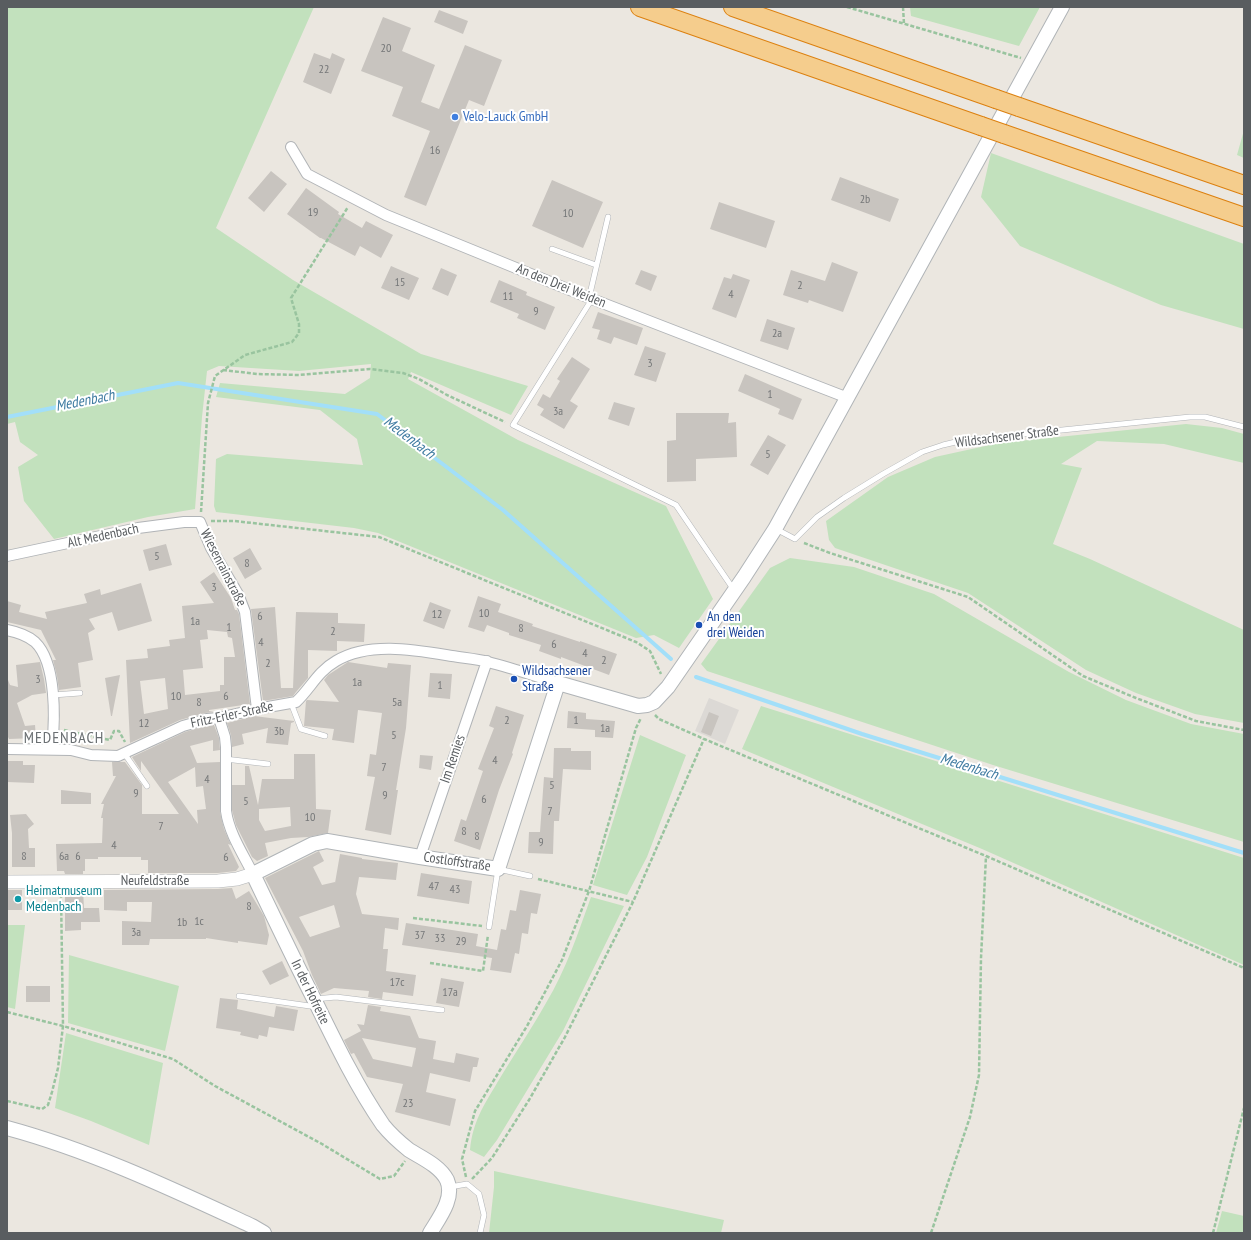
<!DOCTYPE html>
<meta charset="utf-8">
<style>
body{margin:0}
#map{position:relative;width:1251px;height:1240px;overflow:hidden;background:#ebe7e0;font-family:"PT Sans Narrow",sans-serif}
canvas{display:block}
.frame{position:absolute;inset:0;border:8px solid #595d60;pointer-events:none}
</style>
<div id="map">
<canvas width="1251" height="1240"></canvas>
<div class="frame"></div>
</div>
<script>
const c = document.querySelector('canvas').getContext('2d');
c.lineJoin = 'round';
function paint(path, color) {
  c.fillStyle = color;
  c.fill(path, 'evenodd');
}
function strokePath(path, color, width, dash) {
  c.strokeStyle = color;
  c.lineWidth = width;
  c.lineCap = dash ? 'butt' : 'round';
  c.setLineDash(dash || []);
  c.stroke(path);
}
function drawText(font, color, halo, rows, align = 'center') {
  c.font = font + ' "PT Sans Narrow",sans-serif';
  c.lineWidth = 4;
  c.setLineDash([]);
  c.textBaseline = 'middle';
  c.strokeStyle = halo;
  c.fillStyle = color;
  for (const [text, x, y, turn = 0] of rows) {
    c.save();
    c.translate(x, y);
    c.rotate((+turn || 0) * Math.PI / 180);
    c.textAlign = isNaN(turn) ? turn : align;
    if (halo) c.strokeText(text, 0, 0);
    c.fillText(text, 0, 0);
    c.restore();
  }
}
paint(new Path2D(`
 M709 698 739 710 725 744 695 731Z`), '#dcd9d5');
paint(new Path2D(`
 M7 7H314L216 228 293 280 421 354 528 386 511 415 411 372 408 379 518 440 666 506 713 599 679 648 654 635 636 638 378 533 354 528 216 512 214 506 216 459 227 454 363 465 357 439 320 410 216 397 220 383 345 394 370 378 371 364 299 371 219 366 207 371 202 417 195 509 148 517 54 539 24 501 18 467 38 455 20 442 15 422 7 424Z
 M910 7H1040L1019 46 911 16Z
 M1244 130V158L1237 155Z
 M991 153 1244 244V329L1161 305 1020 246 981 197Z
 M1186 424 1222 428 1244 434V463L1164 444 1097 441 1061 464 1082 468 1053 544 1090 559 1244 630V723L1195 714 1136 693 1086 670 968 593 835 548 829 540 826 521 888 477 935 457 999 443Z
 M790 558 854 567 934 594 1069 672 1126 700 1191 724 1244 734V842L993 765 707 671 701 664 770 568Z
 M761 706 1244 858V965L982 849 742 749Z
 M640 735 686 755 647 857 627 895 593 885Z
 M591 897 624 906 563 1031 497 1140 484 1157 470 1150C473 1121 483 1107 497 1083 513 1056 531 1030 546 1003 566 970 578 933 591 897Z
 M7 925H25L15 1009 7 1007Z
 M69 955 179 986 165 1051 68 1023Z
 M66 1033 163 1063 149 1145 91 1121 55 1108Z
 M494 1171 724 1220 721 1233H489L494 1187Z
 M1222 1211 1244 1216V1233H1216Z`), '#c2e1bd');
strokePath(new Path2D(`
 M7 417 178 383 377 414 503 510 671 659
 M696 677 862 734 1244 853`), '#a2dff9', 4);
paint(new Path2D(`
 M439 10 468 21 463 34 434 22Z
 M383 17 411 28 402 51 435 65 421 102 439 109 465 45 502 60 484 106 469 100 426 206 404 197 430 131 392 116 403 87 361 71Z
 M314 53 330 59 332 53 345 59 331 94 303 82Z
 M271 171 287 184 264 212 248 198Z
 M840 177 899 199 890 222 831 200Z
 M552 180 603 202 583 248 532 226Z
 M306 188 339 212 338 214 362 228 366 221 393 235 381 258 360 246 355 256 321 238H320L287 214Z
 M719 202 775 221 766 248 710 229Z
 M832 262 858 272 843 312 809 300 808 303 783 295 791 270 825 281Z
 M391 266 419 278 409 300 381 288Z
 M441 268 457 275 448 296 432 289Z
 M641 270 657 276 651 291 635 284Z
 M733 274 750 280 736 318 712 309 724 277 731 279Z
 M499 280 527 292 526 295 555 307 545 330 517 318 519 314 490 302Z
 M598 312 643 328 637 345 614 337 611 344 597 339 600 330 592 328Z
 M767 319 795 328 788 350 760 341Z
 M645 346 666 353 656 382 634 375Z
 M572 357 590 369 570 401 578 406 564 429 540 415 544 409 537 405 543 394 550 398 560 381 557 379Z
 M745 374 802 399 793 420 778 414 780 409 738 391Z
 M614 402 635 408 629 426 608 419Z
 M676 413H729L728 423 736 422 737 457 696 459V481L667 482V441L676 440Z
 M768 435 786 445 768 475 750 465Z
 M166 544 172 565 149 571 143 550Z
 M250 548 262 569 245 579 233 558Z
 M214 572 231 598 235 610H237L239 614 250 704 209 710V711L214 712 205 713 180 720 130 743 126 660 148 658 147 649 170 646 169 640 185 638 182 606 214 603 200 582ZM207 630 227 632 228 637 232 638 235 657H224V685H220V691L185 695 183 670 203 668 200 640 208 639ZM165 678 168 709 144 714 140 681Z
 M141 583 152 621 118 631 112 612 89 619 95 629 88 633 93 660 78 663 81 687 59 690 57 676 53 660H56L41 630 7 622V601L21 605 19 612 47 619 45 612 87 603 84 594 100 589 101 595Z
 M478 596 501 604 498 612 533 624 532 626 580 642V641L617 654 609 675 561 657V659L539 651 541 645 509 635V633L487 625 484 632 468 627Z
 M430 602 451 610 444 629 423 621Z
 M275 607 281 688H293L296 612 338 613V623L365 624 364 642 337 641V651L308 650V678L296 692 293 696 263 701 251 609Z
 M40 662 44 679 46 693 32 695 17 703 25 726 35 725 36 738 9 739 7 735V680H8L10 685 18 687 16 665Z
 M348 662 387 668 388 663 411 665 406 728 396 790H398L391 835 365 830 375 777 367 776 370 754 376 755 382 713 358 710 354 743 332 740 334 729 304 726 306 701 307 700 339 702 324 680 328 675Z
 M430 673 452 674 450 699 428 697Z
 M120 675 112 716H111L105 678Z
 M496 706 524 715 512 753 513 754 499 790 480 850 454 841 461 819 466 821 483 771 478 769 494 728 489 726Z
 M568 711 586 713V719L615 721 613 738 595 737V730L567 728Z
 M709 712 719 716 711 736 701 732Z
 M254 716 294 721V722L291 723 288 745 266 743 268 728 242 734 244 744 232 747 231 735 227 723Z
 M208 725H214L219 738 220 750 213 751V740L190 746 197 763 220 762V812L224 829 231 845 228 844 239 867 236 871 218 873H148V860H141V857H98V859H85V871H83V874H65L64 871H57L56 844 102 843 103 818H101L104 804H101L116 776H113L112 762H125L142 785V814H179L141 761V771L132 757 185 732ZM195 767 196 787 203 786 206 809 197 810 198 824 168 782Z
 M554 748H571V751H591V770L563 769 559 821H554L553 854 528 853 529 832H540L544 777 553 778Z
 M294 754H315L316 809 331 810 328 833 308 837 291 838 265 843 268 856 257 861 252 857 236 825 232 810V785H245V766H249L258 805 262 779H294ZM290 807 291 826 265 831 259 820V809Z
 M420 755 433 756 431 770 419 768Z
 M7 761H23V765H35L34 783 7 782Z
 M61 790 91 793V804H61Z
 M26 814 34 824 28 829 29 848H35V867H12V833L10 815Z
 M319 851 324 861 313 867 322 885 335 882V883L340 854 362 858V859L398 863 396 880 359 877 356 894 362 914 399 918 398 930 385 928 383 949H388L386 971 416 975 413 996 383 992 382 999 368 997 369 991 334 988 321 994 312 975 303 951 265 878ZM334 905 340 927 310 937 299 917Z
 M421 873 472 881 469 904 417 896Z
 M232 888 236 899 249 891 264 916 269 935 267 945 238 941V943L206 938V939H150L149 945H122V921L151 922 152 902H127V911L104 910V890L218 889Z
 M7 890H22V910H7Z
 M65 890H83L84 908H99L100 922H81V930L65 931Z
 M520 890 541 894 537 914 531 913 528 934 522 933 519 954 515 953 511 973 490 970 492 958 402 945 406 923 478 934 476 946 497 950 501 929 506 930 510 910 516 911Z
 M282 961 289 976 270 985 262 971Z
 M441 978 464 982 459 1007 436 1003Z
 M26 986H50V1002H26Z
 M220 998 238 1000 237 1009 274 1017 276 1006 298 1010 294 1031 269 1027 267 1037 259 1035 258 1039 240 1035 241 1032 216 1028Z
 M368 1005 381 1007 380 1011 410 1016 419 1038 436 1041 433 1059 454 1063 456 1053 479 1058 477 1067H473L470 1082 430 1073 426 1092 456 1099 450 1126 395 1112 403 1084 367 1077 354 1053 351 1054 344 1040 361 1031 357 1024 364 1025ZM362 1038 416 1048 412 1067 373 1059Z`), '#c8c4bf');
const service = new Path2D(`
 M552 249 596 265
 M589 298 608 217
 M592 299 513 425 676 505 734 590
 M776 529 795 539 817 517 844 498 883 474 922 452 943 445 964 440 1190 417H1205L1244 427
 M53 695 80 693
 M291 703 301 729 325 736
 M124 753 147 786
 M225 759 268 764
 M489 927 498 869 530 876
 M239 996 317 1007
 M315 999 336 997 442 1010
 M450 1187 467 1184 479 1194 484 1215 480 1233`);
const minor = new Path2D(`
 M291 147 307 174 386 215 592 299 848 398
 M7 556 138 528 184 522H200L211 548 238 594 245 612 257 709
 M7 630C17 632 27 635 35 642 57 663 55 720 52 749
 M219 718 225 737 226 747V811C229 833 243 854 253 874
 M7 749 71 750 91 755 118 756 183 726 197 722 207 719 219 718 257 709 296 702C311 688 317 672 336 661 369 641 416 650 452 656 464 658 477 659 488 662 512 668 535 676 558 683
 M420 857 487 661`);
const tertiary = new Path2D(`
 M7 882 218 881 237 879 253 874`);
const secondary = new Path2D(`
 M7 1128C92 1151 172 1189 252 1226L264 1233
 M430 1233C439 1218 455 1198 447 1180 440 1166 422 1158 409 1150 399 1142 391 1135 383 1125 357 1087 337 1046 317 1005 295 962 274 918 253 874L313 844 327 841 420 857 498 869 558 683 638 706 647 705 654 702 668 687 744 577 775 529 1062 7`);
const motorway = new Path2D(`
 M640 7 981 126
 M733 7 996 99
 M1019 107 1244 185
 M1004 134 1244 217`);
strokePath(service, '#b1b4b7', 6);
strokePath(minor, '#b1b4b7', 12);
strokePath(tertiary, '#b1b4b7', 14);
strokePath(secondary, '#b0b4b7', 16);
strokePath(motorway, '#dc800f', 20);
strokePath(new Path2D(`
 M847 7 1021 58
 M903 7 904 24
 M223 370 257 374 299 375 370 369 403 373 419 379 447 395 505 422
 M201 512 208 403 215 376 245 355 292 342 299 333V324L291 298 348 207
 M211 521H234L379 537 636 642 650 651 661 674
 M804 543 830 553 968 597 1083 676 1136 698 1196 721 1244 730
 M655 715 659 719 704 739 986 856 1244 968
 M64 730 99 738V736
 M99 738 110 740 114 731H119L125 742
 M538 879 633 902
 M413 918 482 926
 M430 963 483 971 488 935
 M7 1012 63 1026 173 1059 215 1086 322 1144 380 1179 394 1176 405 1161
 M7 1101 42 1109 48 1105 52 1092 58 1068 63 1026 61 894
 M466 1177 462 1159 475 1111 527 1026 562 960 589 891 636 728 641 718
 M472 1179 492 1158 529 1100 565 1037 633 902 704 739
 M931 1233 970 1117 979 1075 981 958 986 856
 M1213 1233 1244 1108`), '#99c49f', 2.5, [4, 2]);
strokePath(service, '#fff', 5);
strokePath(minor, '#fff', 10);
strokePath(tertiary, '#fff', 13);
strokePath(secondary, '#fff', 14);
strokePath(motorway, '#f5cd8d', 18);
const motorwayBridge = new Path2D(`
 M996 99 1019 107
 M981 126 1004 134`);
strokePath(motorwayBridge, '#dc800f', 20, []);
strokePath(motorwayBridge, '#f5cd8d', 18);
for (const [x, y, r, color] of [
 [455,117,4,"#3f7fe0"],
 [699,625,4,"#1a4fb4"],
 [514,679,4,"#1a4fb4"],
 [18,899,4,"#0f9aa8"]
]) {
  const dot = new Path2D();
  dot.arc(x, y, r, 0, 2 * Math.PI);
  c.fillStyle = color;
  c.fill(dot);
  strokePath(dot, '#fff', 1.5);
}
drawText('12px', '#757778', null, [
 ["20",386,49],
 ["22",324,70],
 ["16",435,151],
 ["2b",865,200],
 ["19",313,213],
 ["10",568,214],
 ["15",400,283],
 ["2",800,286],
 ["4",731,295],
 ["11",508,297],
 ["9",536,312],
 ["2a",777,334],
 ["3",650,364],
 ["1",770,395],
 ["3a",558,412],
 ["5",768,455],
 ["5",157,557],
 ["8",247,564],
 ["3",214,588],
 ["10",484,614],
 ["12",437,615],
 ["6",260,617],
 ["1a",195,622],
 ["1",229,628],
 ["8",521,629],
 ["2",333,632],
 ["4",261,643],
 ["6",554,645],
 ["4",585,654],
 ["2",604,661],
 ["2",268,664],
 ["3",38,680],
 ["1a",357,683],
 ["1",440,686],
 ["10",176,697],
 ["6",226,697],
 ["8",199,703],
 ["5a",397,703],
 ["2",507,721],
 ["1",576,721],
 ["12",144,724],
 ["1a",605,729],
 ["3b",279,732],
 ["5",394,736],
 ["4",495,761],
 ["7",384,768],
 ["4",207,780],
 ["5",552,786],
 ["9",136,794],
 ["9",385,796],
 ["6",484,800],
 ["5",246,802],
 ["7",550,812],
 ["10",310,818],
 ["7",161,827],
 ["8",464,832],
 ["8",477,837],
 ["9",541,843],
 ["4",114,846],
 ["8",24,857],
 ["6a",64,857],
 ["6",78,857],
 ["6",226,858],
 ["47",434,887],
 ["43",455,890],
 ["8",249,907],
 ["1c",199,922],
 ["1b",182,923],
 ["3a",136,933],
 ["37",420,936],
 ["33",440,939],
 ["29",461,942],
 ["17c",397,983],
 ["17a",450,993],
 ["23",408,1104]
]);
drawText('14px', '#366cbe', '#fff', [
 ["Velo-Lauck GmbH",463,117]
], 'left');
drawText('14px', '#595d60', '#fff', [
 ["An den Drei Weiden",561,286,22],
 ["Wildsachsener Straße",1007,437,-7],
 ["Alt Medenbach",103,536,-12],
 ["Wiesenrainstraße",223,568,63],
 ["Fritz-Erler-Straße",232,715,-12],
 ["Im Remies",453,759,-71],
 ["Costloffstraße",457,862,8],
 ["Neufeldstraße",155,881],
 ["In der Hofreite",310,992,64]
]);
drawText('14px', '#164399', '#fff', [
 ["An den",707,617],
 ["drei Weiden",707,633],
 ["Wildsachsener",522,671],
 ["Straße",522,687]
], 'left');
drawText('14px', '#0d838f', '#fff', [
 ["Heimatmuseum",26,891],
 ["Medenbach",26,907]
], 'left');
drawText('italic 15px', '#3f7ba1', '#fff', [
 ["Medenbach",85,401,-11],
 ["Medenbach",409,438,37],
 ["Medenbach",969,767,17]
]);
c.letterSpacing = '1px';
drawText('16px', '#6a6f72', '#fff', [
 ["MEDENBACH",64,738]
]);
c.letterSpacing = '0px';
</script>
